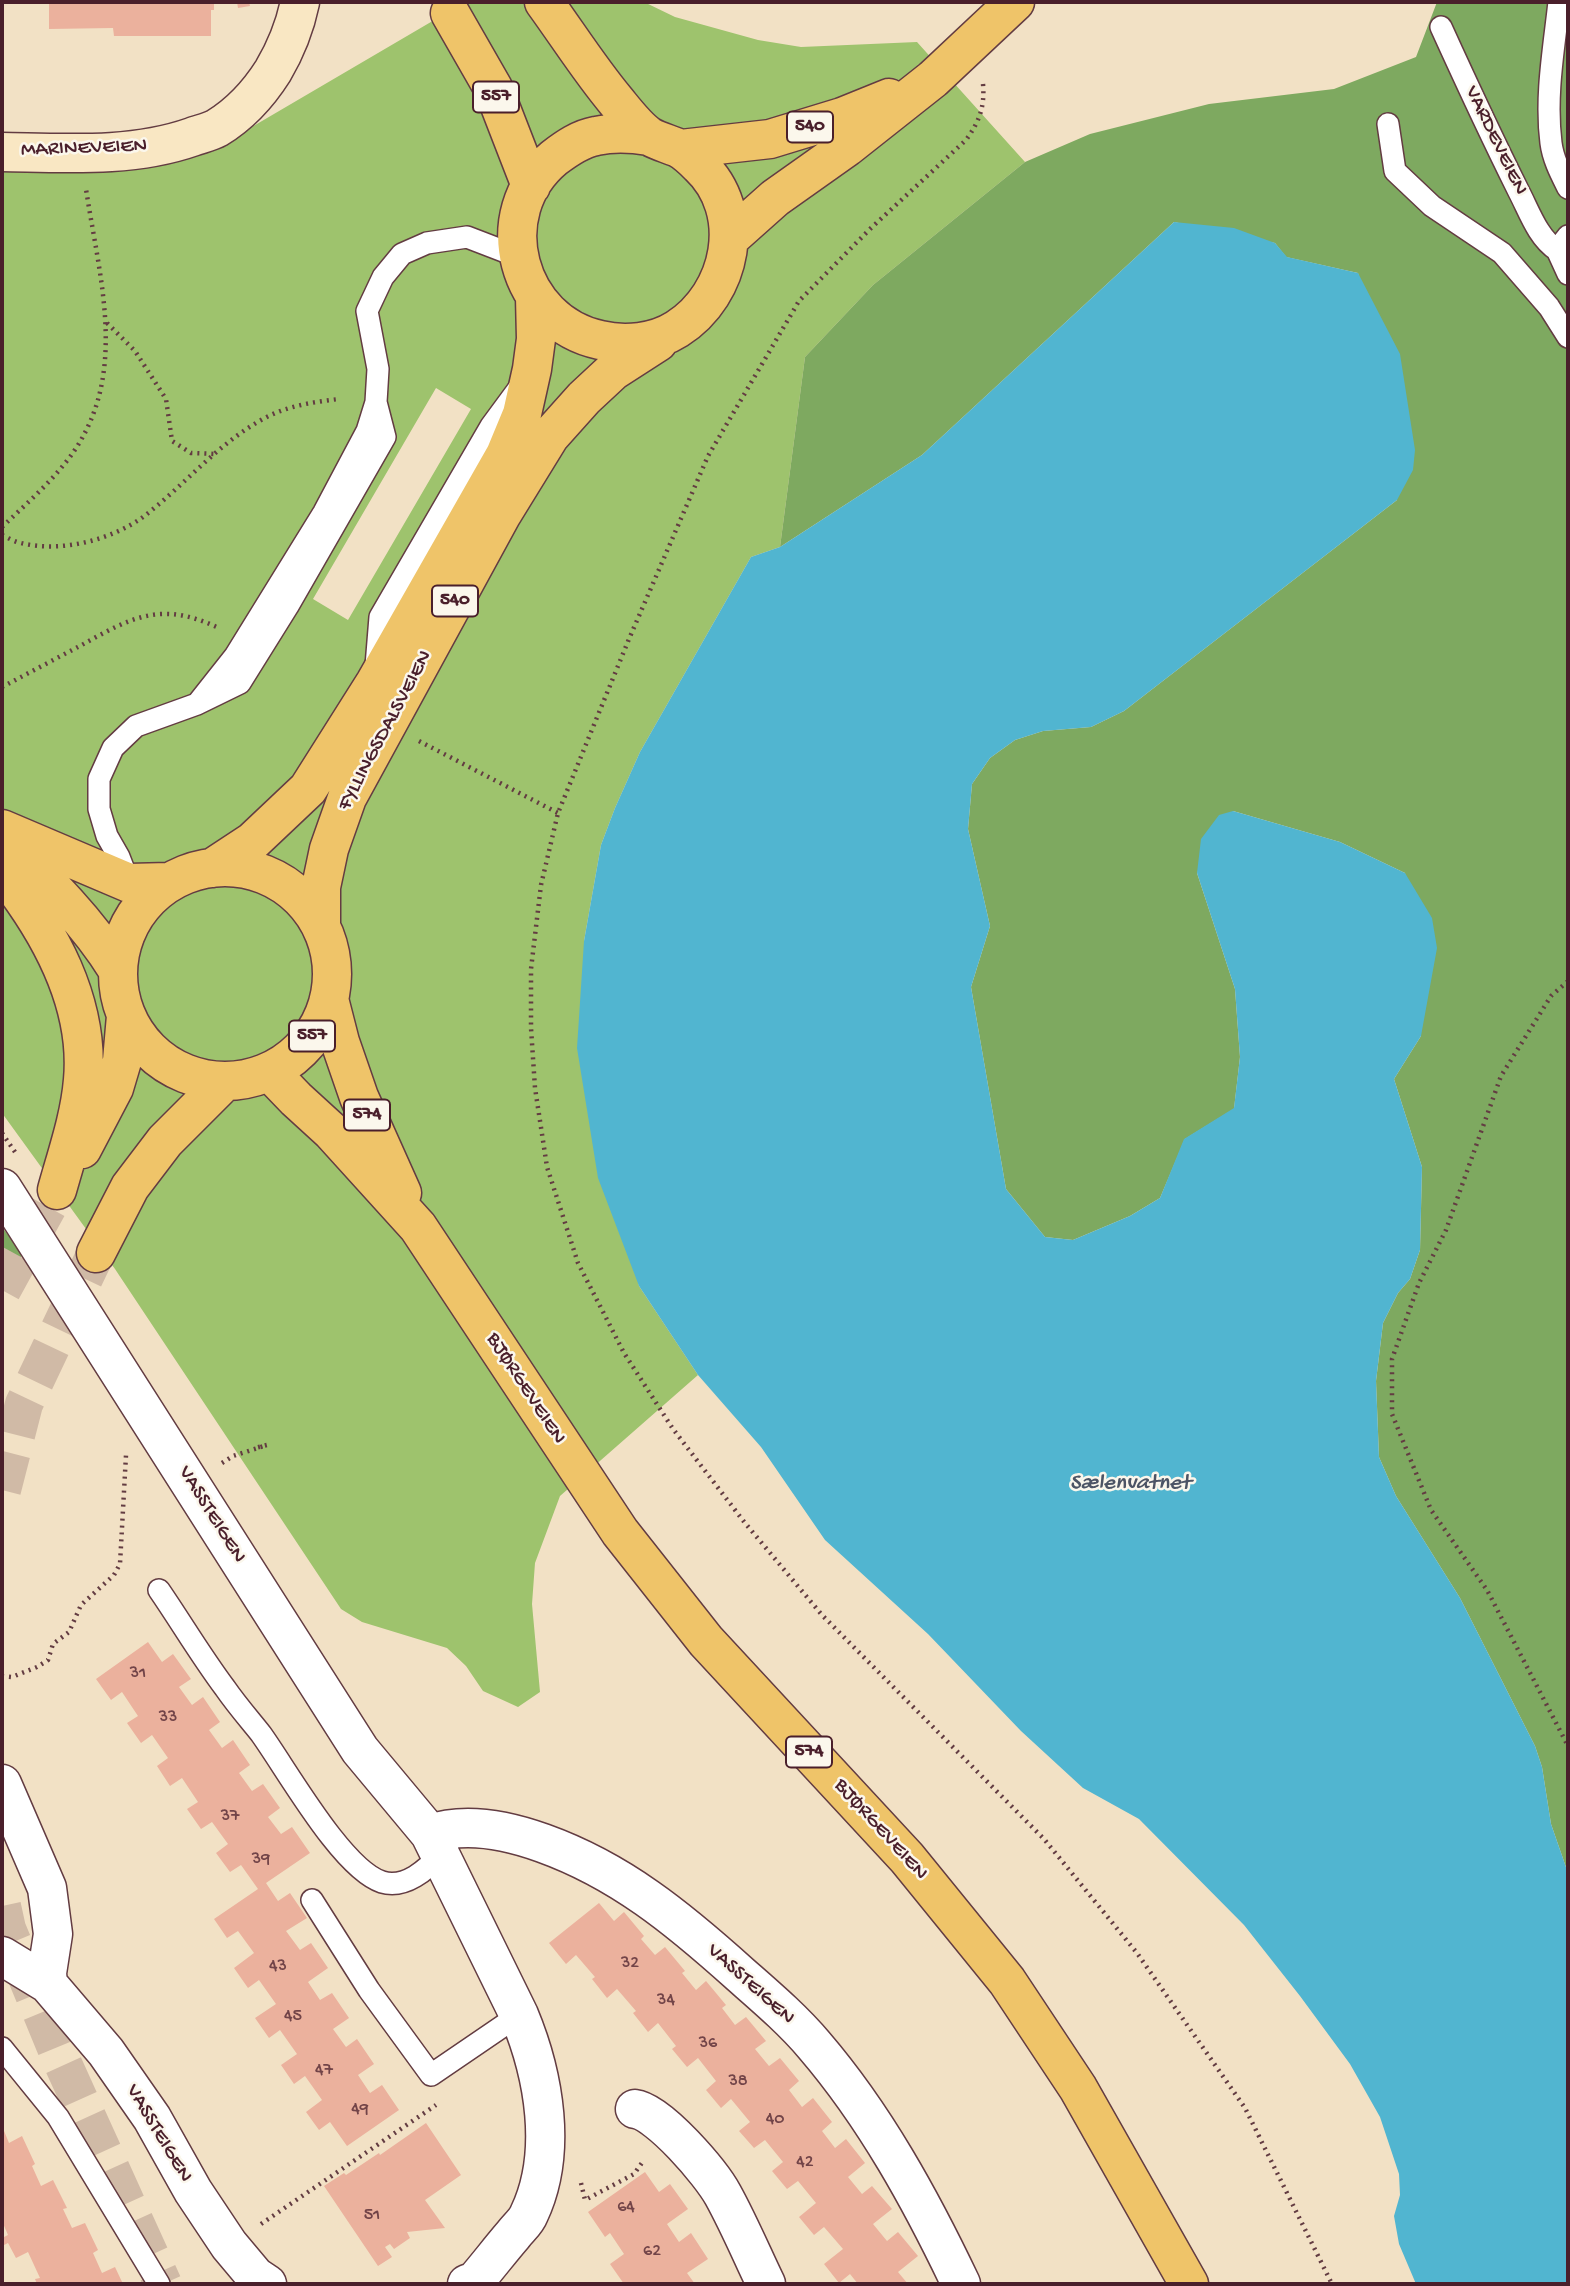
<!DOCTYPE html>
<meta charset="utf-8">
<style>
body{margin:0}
#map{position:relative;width:1570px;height:2286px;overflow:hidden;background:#f2e1c5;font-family:"Gochi Hand",sans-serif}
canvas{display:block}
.frame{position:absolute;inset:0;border:4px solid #4a1f2b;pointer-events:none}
</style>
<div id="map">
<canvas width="1570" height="2286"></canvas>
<div class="frame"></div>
</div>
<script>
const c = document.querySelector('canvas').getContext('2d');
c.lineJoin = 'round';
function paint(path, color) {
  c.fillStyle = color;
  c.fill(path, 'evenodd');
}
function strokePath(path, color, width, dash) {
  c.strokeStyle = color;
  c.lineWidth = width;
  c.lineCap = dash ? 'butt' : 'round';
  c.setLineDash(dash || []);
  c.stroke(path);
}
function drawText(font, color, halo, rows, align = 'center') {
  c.font = font + ' "Gochi Hand",sans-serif';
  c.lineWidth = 5;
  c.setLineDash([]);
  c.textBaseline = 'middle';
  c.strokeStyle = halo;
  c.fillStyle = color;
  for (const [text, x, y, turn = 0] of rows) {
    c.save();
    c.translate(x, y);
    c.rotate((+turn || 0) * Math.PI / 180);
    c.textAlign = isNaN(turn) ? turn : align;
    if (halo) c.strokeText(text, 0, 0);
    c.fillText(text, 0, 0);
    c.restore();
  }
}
paint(new Path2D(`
 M465 2H644L675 17 758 40 801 47 917 42 1025 162 873 285 805 357 780 547 751 557 640 752 615 808 601 845 584 941 639 1286 698 1375 560 1496 535 1563 532 1604 540 1692 518 1707 483 1691 466 1666 447 1648 362 1622 341 1609 115 1269 2 1113V170L233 138ZM436 388 471 409 348 620 313 599Z`), '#9ec36d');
paint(new Path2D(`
 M1437 2H1568V1873L1551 1824 1542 1767 1535 1746 1460 1598 1396 1496 1379 1457 1376 1381 1383 1323 1398 1293 1410 1279 1420 1250 1422 1167 1394 1079 1421 1036 1405 873 1340 842 1233 811 1197 873 1235 989 1240 1057 1234 1109 1185 1139 1160 1198 1130 1216 1073 1240 1045 1237 1006 1189 971 987 990 926 968 829 972 784 990 758 1015 740 1043 731 1091 727 1124 711 1397 500 1358 273 1286 257 1275 243 1174 222 922 455 780 547 805 357 873 285 1025 162 1090 134 1209 104 1334 89 1416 57Z
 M2 1227 23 1255 2 1273Z`), '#7ea960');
paint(new Path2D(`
 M1174 222 1234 228 1275 243 1287 257 1358 273 1400 354 1415 450 1413 470 1397 500 1124 711 1091 727 1043 731 1015 740 990 758 972 784 968 829 990 926 971 987 1006 1189 1045 1237 1073 1240 1130 1216 1160 1198 1184 1139 1234 1108 1240 1057 1235 989 1197 873 1201 839 1219 815 1233 811 1340 842 1405 873 1432 918 1437 948 1421 1036 1394 1079 1422 1167 1420 1250 1410 1279 1398 1293 1383 1323 1376 1381 1379 1457 1396 1496 1460 1598 1535 1746 1542 1767 1551 1824 1568 1873V2284H1416L1399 2244 1394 2216 1400 2195 1399 2174 1380 2117 1350 2064 1300 1996 1244 1925 1139 1819 1083 1788 1021 1731 928 1634 825 1540 761 1447 698 1375 639 1286 598 1178 577 1048 584 941 601 845 615 808 640 752 751 557 780 547 922 455Z`), '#51b5d0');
paint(new Path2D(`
 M49 2H214V10H211V36H114L113 28 49 29Z
 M237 2H249L250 6 238 8Z
 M148 1642 162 1662 173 1654 191 1679 179 1687 192 1705 203 1697 220 1722 209 1730 222 1748 233 1740 250 1765 239 1773 252 1791 263 1784 280 1808 268 1817 281 1834 292 1827 310 1853 266 1883 278 1901 290 1893 307 1918 286 1931 300 1950 311 1943 328 1968 308 1982 320 2000 332 1993 349 2018 333 2029 346 2047 357 2039 374 2064 358 2075 370 2093 382 2085 399 2110 347 2146 330 2122 319 2130 306 2112 322 2100 305 2076 294 2084 281 2065 297 2054 280 2030 269 2038 255 2018 276 2004 259 1980 248 1988 234 1968 254 1953 238 1931 227 1938 214 1919 258 1889 241 1865 230 1872 216 1853 228 1844 212 1822 201 1829 187 1809 198 1802 182 1778 170 1786 157 1766 168 1758 152 1735 141 1743 127 1723 138 1716 122 1692 111 1700 96 1679Z
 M599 1903 614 1921 624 1912 644 1936 641 1939 655 1955 665 1947 685 1971 682 1973 696 1990 706 1981 726 2005 722 2008 735 2025 746 2017 766 2041 755 2049 769 2066 780 2058 799 2081 789 2090 802 2107 813 2098 832 2122 822 2131 835 2148 846 2139 865 2163 848 2177 862 2194 872 2186 892 2209 873 2224 887 2241 898 2232 918 2256 898 2272 908 2284H858L850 2274 839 2283 824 2264 843 2249 824 2227 814 2235 799 2217 816 2203 798 2181 787 2189 772 2171 783 2162 765 2140 754 2148 739 2131 750 2122 731 2099 721 2108 706 2090 716 2081 698 2058 687 2067 672 2049 676 2046 658 2023 648 2032 633 2013 636 2011 617 1989 607 1998 592 1979 595 1977 576 1955 566 1964 549 1943Z
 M426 2123 461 2175 425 2200 445 2228 407 2232 410 2238 394 2249 390 2244 385 2247 392 2257 378 2266 324 2186 344 2173 346 2175 379 2153 380 2155Z
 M2 2126 9 2143 22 2136 35 2164 32 2166 41 2186 53 2180 67 2208 63 2209 72 2228 85 2223 98 2250 93 2253 102 2273 115 2267 123 2284H37L35 2279 40 2278 28 2252 16 2258 8 2243 2 2246V2238L8 2235 2 2221Z
 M645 2172 659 2192 670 2184 688 2209 667 2224 679 2242 691 2233 708 2259 687 2273 695 2284H624L610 2264 624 2254 610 2233 605 2237 588 2212Z`), '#ebb19d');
strokePath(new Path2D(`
 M2 1290 57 1190
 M2 1490 24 1404 96 1253
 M2 1906 7 1929 59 2055 163 2284`), '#d0baa6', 38, [38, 19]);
const service = new Path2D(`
 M1559 2C1554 48 1545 96 1551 143 1553 159 1561 174 1568 188
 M1441 27C1466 82 1492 138 1519 192 1529 211 1538 238 1557 250
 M1388 124 1395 171 1432 206 1502 253 1549 307 1568 337
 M1568 236 1557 250 1568 274
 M376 666 380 617 491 426 519 388
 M197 704 235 656 324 512 367 431 376 402 378 369 367 311 383 277 402 254 427 243 467 237 519 257
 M129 883 119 857 107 836 99 809V779L113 748 136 726 197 704 240 683 288 606 385 437 376 402
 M159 1590C181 1622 201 1656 225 1688 236 1704 249 1719 261 1734 287 1770 342 1869 382 1882 405 1889 427 1870 441 1853
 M312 1900 369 1990 431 2075 519 2015
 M2 2048 58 2117 159 2284`);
const minor = new Path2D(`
 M2 1188 360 1750 430 1834 519 2015C544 2075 558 2153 529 2214 526 2222 518 2228 513 2235 500 2250 488 2266 475 2281L467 2284
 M2 1784 47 1888 53 1934 47 1973 48 1984
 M430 1834C496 1811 593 1860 647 1898 680 1921 711 1948 741 1975 766 1997 793 2020 814 2045 875 2116 921 2200 961 2284
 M2 1956 48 1984 106 2052 152 2118 193 2191 229 2245 255 2276 267 2284
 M635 2109C659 2112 711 2173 723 2195 739 2224 752 2255 766 2284`);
const secondary = new Path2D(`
 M2 152C65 153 132 158 192 137 200 134 210 132 217 128 240 114 259 93 273 71 286 49 295 26 300 2`);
const primary = new Path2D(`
 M544 2C568 35 590 70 616 101 625 112 637 128 649 136 657 141 669 144 678 148 686 152 693 159 699 165 749 212 732 294 677 329 655 343 625 346 600 340 517 322 487 214 554 158 567 148 580 139 596 136 614 132 631 133 649 136
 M450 13 493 88 531 186
 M681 149 770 139 842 117 889 98
 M729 239 775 198 847 147 933 79 1015 2
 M2 829 129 883 169 882
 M2 838C44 879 86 919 117 969
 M118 974a107 107 0 1 1 214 0a107 107 0 1 1-214 0Z
 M212 868 253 841 308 789 375 683 505 455 522 414 532 369 536 339 535 297
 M2 871C49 930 90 1002 83 1080 80 1117 67 1154 57 1190
 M321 926V887L329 849 347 798 502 514 550 436 584 398 613 371 658 342
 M329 999 340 1042 359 1097 402 1193
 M270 1072 296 1099 331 1131 418 1227 620 1532 706 1641 907 1858 1007 1981 1078 2088 1189 2284
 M82 1149 114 1088 122 1061 126 1016
 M96 1253 130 1187 165 1141 225 1081`);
strokePath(service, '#633c42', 24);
strokePath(minor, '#633c42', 41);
strokePath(secondary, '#633c42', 41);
strokePath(primary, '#633c42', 41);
strokePath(new Path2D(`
 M983 84C985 107 979 122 966 140L870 229 799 301 708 456 629 639 558 813 541 885 531 969V1028L535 1088 547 1167 578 1263 624 1353 673 1429 745 1523 822 1615 1044 1839 1137 1953 1245 2108 1332 2284
 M107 323 135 351 166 399 172 441 191 453 216 454
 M2 527C24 506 47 486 66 462 131 380 100 282 86 189
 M2 535C8 538 15 542 21 543 61 553 111 540 143 517 184 486 217 444 263 419 286 406 313 402 339 399
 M2 687C27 674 53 660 78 647 104 633 132 615 162 614 183 613 201 620 219 628
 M419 741 558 813
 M1568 981 1551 996 1501 1076 1446 1230 1419 1283 1392 1359V1414L1431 1510 1487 1590 1568 1746
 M2 1133 15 1152
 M222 1463 233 1456 267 1445 255 1448
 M2 1676 12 1677 37 1667 48 1660 53 1644 69 1632 81 1605 114 1575 120 1564 126 1455
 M581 2183 585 2200 634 2174 644 2160
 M261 2224 436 2105`), '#633c42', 4.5, [2, 5]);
strokePath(service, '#fff', 21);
strokePath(minor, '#fff', 38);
strokePath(secondary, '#f9e7c3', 38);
strokePath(primary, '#efc469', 38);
drawText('18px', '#724448', null, [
 ["31",138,1674],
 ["33",168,1718],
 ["37",230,1817],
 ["39",261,1860],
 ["32",630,1964],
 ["43",278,1967],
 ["34",666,2001],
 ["45",293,2017],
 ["36",708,2044],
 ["47",324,2071],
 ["38",738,2082],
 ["49",360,2110],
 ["40",775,2120],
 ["42",805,2163],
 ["64",626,2208],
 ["51",372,2216],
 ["62",652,2252]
]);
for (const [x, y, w] of [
 [496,97,46],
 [810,127,46],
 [455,601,46],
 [312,1036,46],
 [367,1115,46],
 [809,1752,46]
]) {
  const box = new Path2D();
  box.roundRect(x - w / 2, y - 15.5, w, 31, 5);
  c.fillStyle = '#fbf7ec';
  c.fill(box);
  strokePath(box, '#4a1f2b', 2);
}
drawText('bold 19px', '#4a1f2b', null, [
 ["557",496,97],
 ["540",810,127],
 ["540",455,601],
 ["557",312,1036],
 ["574",367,1115],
 ["574",809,1752]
]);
drawText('21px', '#4a1f2b', '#fbf7ec', [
 ["VARDEVEIEN",1495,141,64],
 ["MARINEVEIEN",84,149,-2],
 ["FYLLINGSDALSVEIEN",386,731,-62],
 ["BJØRGEVEIEN",525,1389,57],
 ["VASSTEIGEN",211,1515,58],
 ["BJØRGEVEIEN",880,1830,48],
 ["VASSTEIGEN",750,1985,42],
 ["VASSTEIGEN",158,2134,59]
]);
drawText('italic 23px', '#4c5465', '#fbf7ec', [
 ["Sælenvatnet",1130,1484]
]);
</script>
